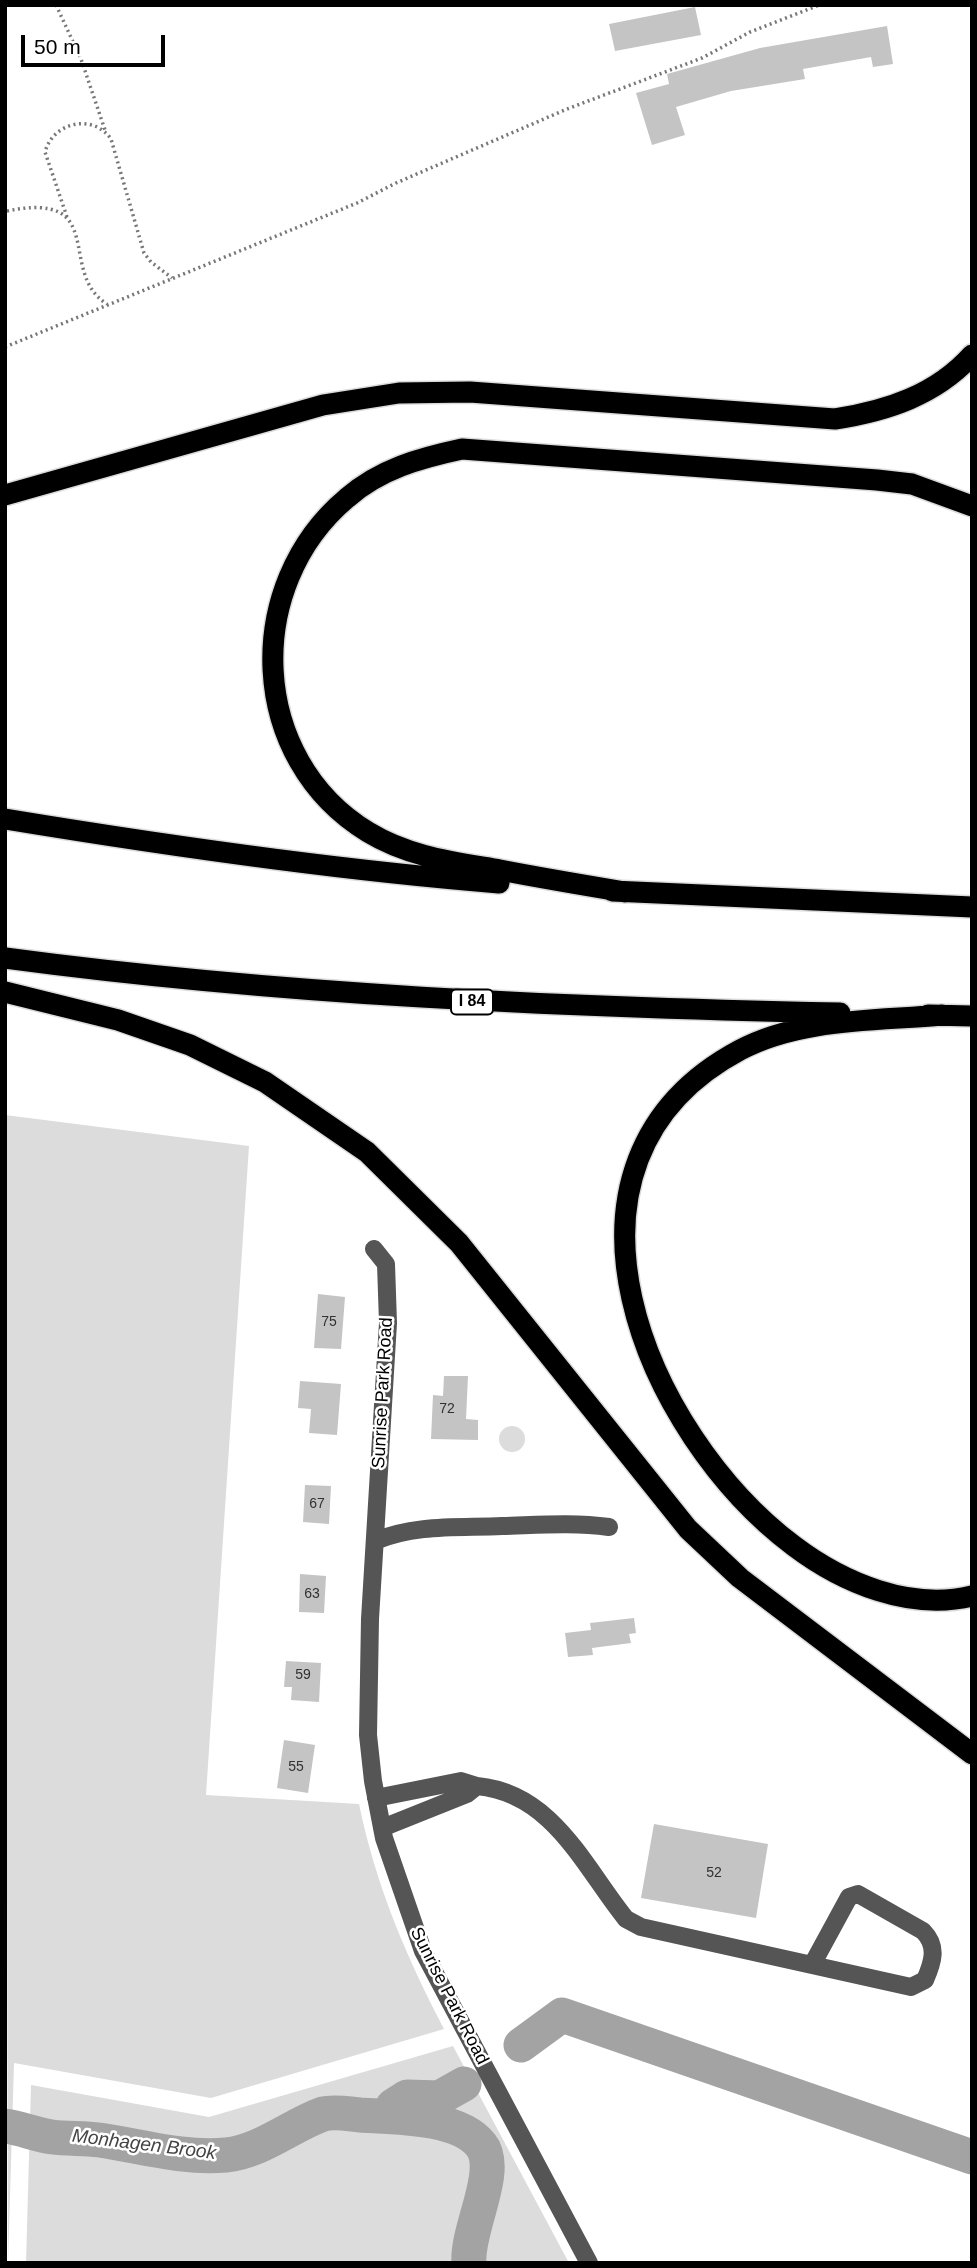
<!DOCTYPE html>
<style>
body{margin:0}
#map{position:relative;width:977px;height:2268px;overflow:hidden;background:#fff;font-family:Arial,sans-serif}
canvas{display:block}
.frame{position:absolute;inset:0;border:7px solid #000;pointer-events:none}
.scale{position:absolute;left:21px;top:35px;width:144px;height:32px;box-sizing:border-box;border:4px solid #000;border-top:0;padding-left:9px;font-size:21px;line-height:24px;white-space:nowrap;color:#000;-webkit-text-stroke:5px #fff;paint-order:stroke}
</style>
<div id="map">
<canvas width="977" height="2268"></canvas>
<div class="frame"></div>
<div class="scale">50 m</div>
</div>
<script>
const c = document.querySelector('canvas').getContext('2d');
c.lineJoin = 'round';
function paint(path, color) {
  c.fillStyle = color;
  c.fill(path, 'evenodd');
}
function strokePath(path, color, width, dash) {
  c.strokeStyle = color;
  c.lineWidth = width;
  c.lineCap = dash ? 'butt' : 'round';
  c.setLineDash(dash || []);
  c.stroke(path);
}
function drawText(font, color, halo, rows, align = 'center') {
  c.font = font + ' Arial,sans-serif';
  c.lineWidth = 5;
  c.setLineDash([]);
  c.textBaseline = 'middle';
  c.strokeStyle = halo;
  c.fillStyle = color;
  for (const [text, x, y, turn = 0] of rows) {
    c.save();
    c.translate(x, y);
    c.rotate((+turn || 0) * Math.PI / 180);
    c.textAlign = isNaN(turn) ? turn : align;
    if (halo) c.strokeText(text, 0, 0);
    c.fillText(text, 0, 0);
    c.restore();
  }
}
paint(new Path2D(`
 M5 1115 249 1146 206 1795 359 1804C376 1886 406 1956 444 2029L211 2098 14 2063 8 2263Z
 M499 1439a13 13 0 1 1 26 0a13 13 0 1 1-26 0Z
 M453 2046 569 2263H26L31 2085 209 2117Z`), '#dcdcdc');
strokePath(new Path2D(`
 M521 2045 562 2015 972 2157
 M393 2106 407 2097 439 2098 464 2084
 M5 2126C21 2128 36 2135 52 2137 68 2139 84 2138 99 2140 141 2146 183 2159 226 2155 262 2151 290 2126 323 2114 334 2111 349 2114 360 2115 394 2117 459 2116 481 2145 501 2170 466 2230 469 2263`), '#a3a3a3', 35);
paint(new Path2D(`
 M695 7 701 35 615 51 609 24Z
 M887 26 893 64 873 67 871 57 803 69 805 79 731 91 676 107 685 135 652 145 636 93 669 84 667 74 760 48Z
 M318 1294 345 1297 341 1349 314 1348Z
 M444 1376H468L466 1419 478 1420V1440L431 1439 433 1395 443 1396Z
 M300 1381 341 1384 337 1435 309 1433 311 1409 298 1408Z
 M305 1485 331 1486 329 1524 303 1522Z
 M300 1574 326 1576 324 1613 299 1612Z
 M634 1618 636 1633 629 1634 631 1643 592 1648 593 1655 568 1657 565 1633 591 1630 590 1623Z
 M286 1661 321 1663 319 1702 291 1700 292 1687H284Z
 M284 1740 315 1745 308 1793 277 1788Z
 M654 1824 768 1844 756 1918 641 1898Z`), '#c4c4c4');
const highway = new Path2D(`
 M5 495 323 405 399 393 470 392 835 419C887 411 936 395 972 355
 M5 819C169 846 334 870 499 883
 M612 891 972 907
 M625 892C583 885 541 878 500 870 454 862 409 857 368 832 248 759 242 586 347 498 380 469 420 458 462 449L877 480 912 484 972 506
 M5 958C282 995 561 1007 840 1013
 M5 992 118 1020 190 1045 265 1082 367 1152 459 1243 688 1529 740 1578 972 1754
 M928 1015 972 1016
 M942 1015C876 1021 800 1018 740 1050 528 1163 646 1435 794 1546 843 1583 910 1611 972 1596`);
strokePath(highway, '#dbdbdb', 24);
strokePath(new Path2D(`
 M56 5 81 59 105 130
 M7 211C110 190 56 272 107 304
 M67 217 45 152C53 122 93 113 111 139L144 253 151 262 172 278
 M5 347 357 203 396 183 567 109 702 58 750 32 819 5`), '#777', 3.5, [2, 3.5]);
strokePath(new Path2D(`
 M374 1249 386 1264 388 1323 370 1619 368 1735 373 1781 384 1838 423 1951 589 2263
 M375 1541C416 1524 458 1528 502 1526 538 1525 573 1522 609 1527
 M477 1786C553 1793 584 1867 626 1919L641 1927 911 1987 925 1980C933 1962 938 1946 923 1931L858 1894 849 1897 812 1965
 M376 1798 461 1781 477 1786 467 1794 382 1828`), '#555', 18);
strokePath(highway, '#000', 21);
drawText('14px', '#313131', null, [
 ["75",329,1322],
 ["72",447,1409],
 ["67",317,1504],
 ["63",312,1594],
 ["59",303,1675],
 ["55",296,1767],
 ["52",714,1873]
]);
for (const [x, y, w] of [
 [472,1002,42]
]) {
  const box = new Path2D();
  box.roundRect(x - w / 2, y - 12.5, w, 25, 5);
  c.fillStyle = '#fff';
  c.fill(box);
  strokePath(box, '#000', 2);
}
drawText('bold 16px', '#000', null, [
 ["I 84",472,1002]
]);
drawText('18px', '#000', '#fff', [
 ["Sunrise Park Road",383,1393,-87],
 ["Sunrise Park Road",449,1996,63]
]);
drawText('italic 19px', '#444', '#fff', [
 ["Monhagen Brook",144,2145,7]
]);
</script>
